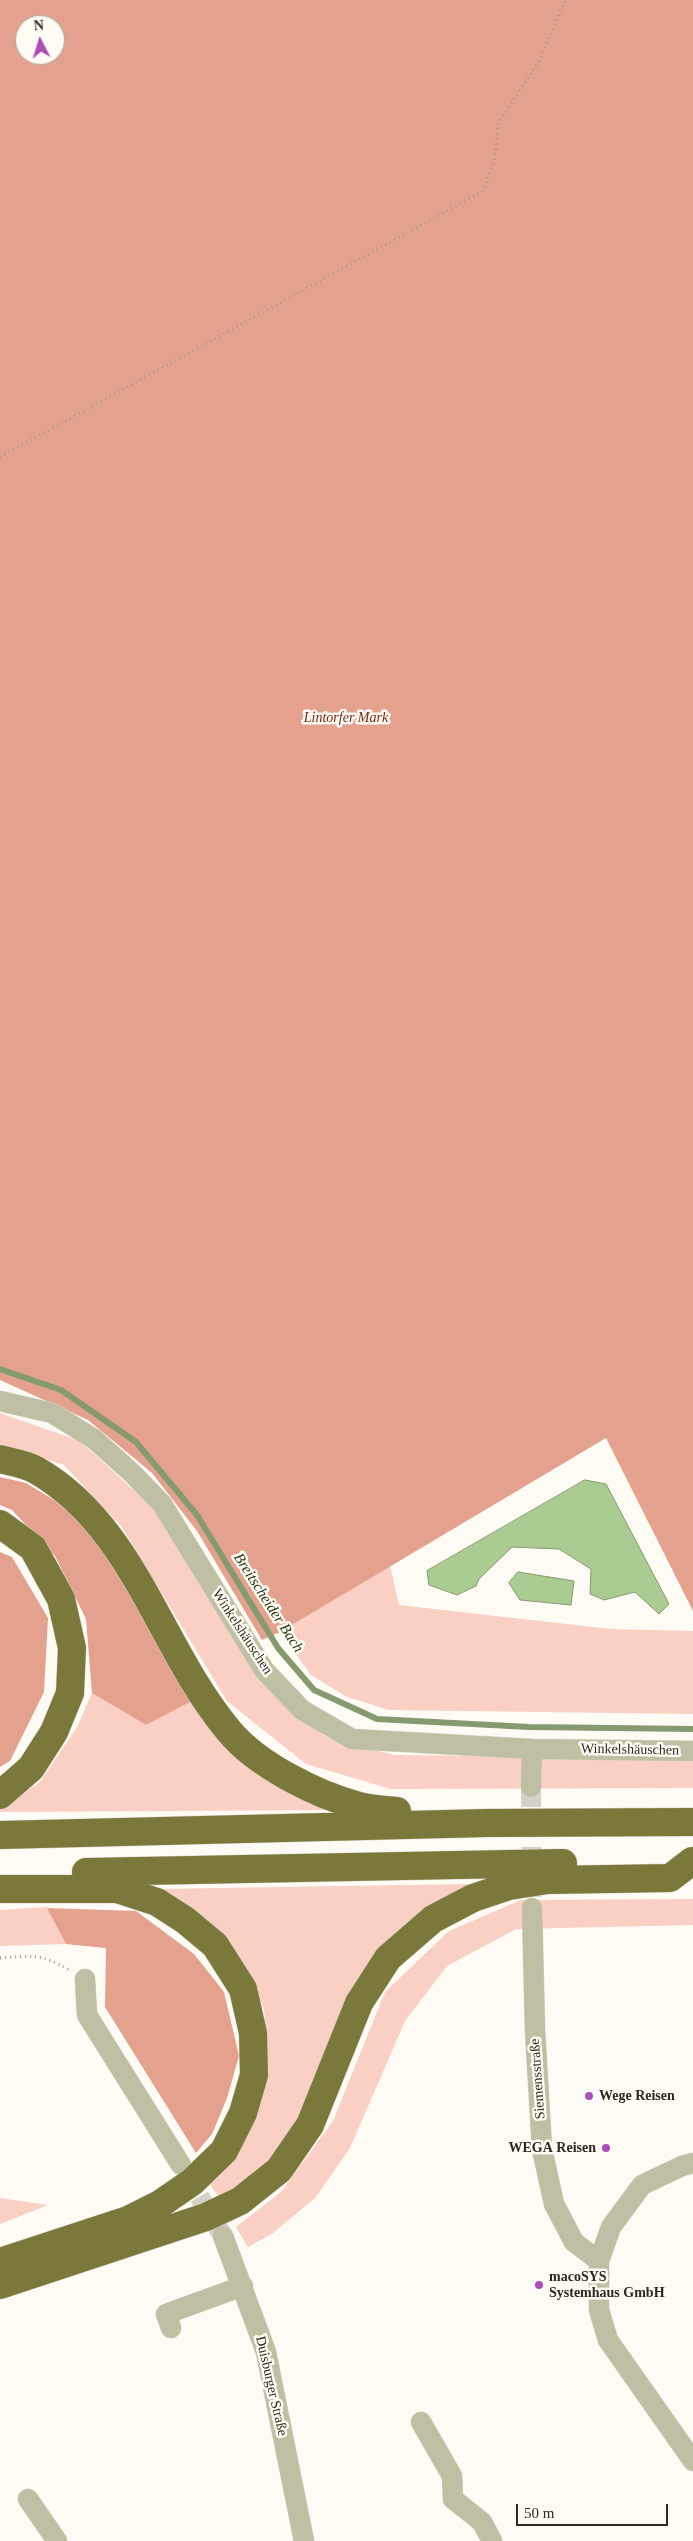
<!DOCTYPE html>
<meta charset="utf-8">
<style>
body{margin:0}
#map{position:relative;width:693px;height:2541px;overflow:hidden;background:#fefbf4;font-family:"Times New Roman",serif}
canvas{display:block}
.north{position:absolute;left:15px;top:15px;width:50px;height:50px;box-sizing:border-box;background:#fefbf4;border:1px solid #aba79e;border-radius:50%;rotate:355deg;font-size:14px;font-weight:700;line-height:20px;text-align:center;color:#2e291d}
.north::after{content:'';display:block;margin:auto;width:18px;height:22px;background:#ad4eb7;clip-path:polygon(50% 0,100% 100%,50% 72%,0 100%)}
.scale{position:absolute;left:516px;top:2504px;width:152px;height:22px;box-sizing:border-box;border:2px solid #2e291d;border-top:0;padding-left:6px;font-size:15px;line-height:18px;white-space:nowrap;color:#2e291d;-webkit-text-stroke:4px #fefbf4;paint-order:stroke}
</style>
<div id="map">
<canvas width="693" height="2541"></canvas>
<div class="north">N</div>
<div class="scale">50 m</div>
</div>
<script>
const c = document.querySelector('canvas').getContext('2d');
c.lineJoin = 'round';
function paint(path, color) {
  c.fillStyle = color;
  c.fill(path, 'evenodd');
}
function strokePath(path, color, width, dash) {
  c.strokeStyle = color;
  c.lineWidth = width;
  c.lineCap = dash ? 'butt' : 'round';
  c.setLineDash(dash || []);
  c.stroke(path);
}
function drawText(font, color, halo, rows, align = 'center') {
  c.font = font + ' "Times New Roman",serif';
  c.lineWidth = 5;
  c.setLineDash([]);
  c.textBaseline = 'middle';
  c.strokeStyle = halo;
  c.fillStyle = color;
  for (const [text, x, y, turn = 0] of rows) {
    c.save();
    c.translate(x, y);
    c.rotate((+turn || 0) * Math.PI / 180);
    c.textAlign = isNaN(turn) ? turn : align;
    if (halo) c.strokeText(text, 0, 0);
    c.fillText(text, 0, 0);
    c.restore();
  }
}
paint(new Path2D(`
 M0 1413 80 1441 152 1507 268 1689 326 1737 394 1755 693 1758V1788L391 1789 306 1764 227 1701 121 1526 64 1465 0 1444Z
 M390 1566 399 1605 610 1629 693 1631V1714L389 1710 347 1697 311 1675 280 1632Z
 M92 1693 146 1725 192 1701 331 1810 0 1812V1809L40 1782 77 1727Z
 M473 1884 408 1926 305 2116 266 2170 220 2199 209 2183 267 2040 264 2009 246 1969 158 1889Z
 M693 1899V1925L516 1929 447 1966 405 2021 350 2148 315 2198 273 2233 248 2247 236 2227 281 2192 333 2121 385 1992 449 1931 521 1900Z
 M47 1907 66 1944 0 1946V1910Z
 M0 2198 48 2205 0 2224Z`), '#facfc4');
paint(new Path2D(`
 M0 0H693V1611L606 1438 280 1632 262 1640 197 1531 152 1473 88 1420 0 1380ZM25 25H55V55H25Z
 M0 1477 26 1483 72 1511 110 1558 192 1701 146 1725 92 1693 86 1619 55 1556 12 1510 0 1505Z
 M0 1552 12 1557 48 1618 44 1692 10 1761 0 1767Z
 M47 1908 136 1911 194 1954 224 1992 239 2056 227 2098 212 2134 196 2153 105 2007 106 1948 66 1944Z`), '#e4a18e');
const water = new Path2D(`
 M585 1480 606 1484 669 1604 659 1614 635 1592 604 1600 590 1594 591 1569 559 1549 512 1547 479 1579 476 1586 457 1595 429 1585 427 1571Z
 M518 1572 574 1581 571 1605 520 1600 509 1583Z`);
paint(water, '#aacb92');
strokePath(water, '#859a6f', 1);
strokePath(new Path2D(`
 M0 1369 61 1390 136 1442 197 1515 278 1648 314 1690 377 1719 529 1727 693 1729`), '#859a6f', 6);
strokePath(new Path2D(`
 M531 1787 532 1908
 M184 2171 223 2236`), '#d4d1c9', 20, [20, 10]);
const minor = new Path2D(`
 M0 1401 52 1413 94 1439 132 1473 162 1504 264 1670 302 1710 352 1739 532 1749 693 1751
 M531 1787 532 1749
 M532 1908 535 2030 542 2149 554 2204 574 2242 599 2261
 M85 1979 87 2015 181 2165
 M693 2163 682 2166 642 2185 611 2227 599 2261V2310L608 2340 693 2461
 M223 2236 266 2352 304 2541
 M171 2328 166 2314 243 2286
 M421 2422 452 2476 453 2499 482 2522 492 2541
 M28 2499 57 2541`);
const highway = new Path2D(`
 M0 1459C11 1462 26 1464 36 1470 135 1527 159 1648 229 1731 257 1765 317 1795 359 1806 371 1809 384 1810 397 1811
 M0 1524 33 1548 61 1599 72 1648 70 1693 54 1732 31 1768 0 1795
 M0 1835 487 1823 693 1822
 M86 1872 563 1863
 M0 1889H117L157 1902 185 1920 215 1945 243 1989 253 2033 254 2075 243 2113 224 2151 192 2182 160 2204 128 2220 0 2262
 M0 2285 206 2217 240 2201 279 2170 310 2125 359 2003 388 1958 433 1919 473 1898 509 1886 548 1880 670 1878 692 1861`);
strokePath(minor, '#d9d5cd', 21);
strokePath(highway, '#d9d5cd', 29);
strokePath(new Path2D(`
 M0 457 483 191 495 158 498 124 539 61 565 0
 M0 1958C31 1956 41 1953 69 1970`), '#a09c93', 3, [1, 4]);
strokePath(minor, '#bebfa3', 20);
strokePath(highway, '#7a793b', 28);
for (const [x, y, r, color] of [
 [589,2096,5,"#ad4eb7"],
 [606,2148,5,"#ad4eb7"],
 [539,2285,5,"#ad4eb7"]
]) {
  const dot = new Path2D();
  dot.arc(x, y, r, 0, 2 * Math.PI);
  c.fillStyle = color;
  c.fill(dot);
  strokePath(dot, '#fefbf4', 2);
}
drawText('italic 14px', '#762811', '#fefbf4', [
 ["Lintorfer Mark",346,718]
]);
drawText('14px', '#2e291d', '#fefbf4', [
 ["Winkelshäuschen",242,1632,57],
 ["Winkelshäuschen",630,1750,1],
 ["Siemensstraße",538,2079,-94],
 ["Duisburger Straße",271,2386,77]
]);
drawText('bold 14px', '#2e291d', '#fefbf4', [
 ["Wege Reisen",599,2096],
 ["WEGA Reisen",596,2148,"right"],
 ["macoSYS",549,2277],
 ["Systemhaus GmbH",549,2293]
], 'left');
drawText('italic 15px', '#21360e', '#fefbf4', [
 ["Breitscheider Bach",268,1603,57]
]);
</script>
